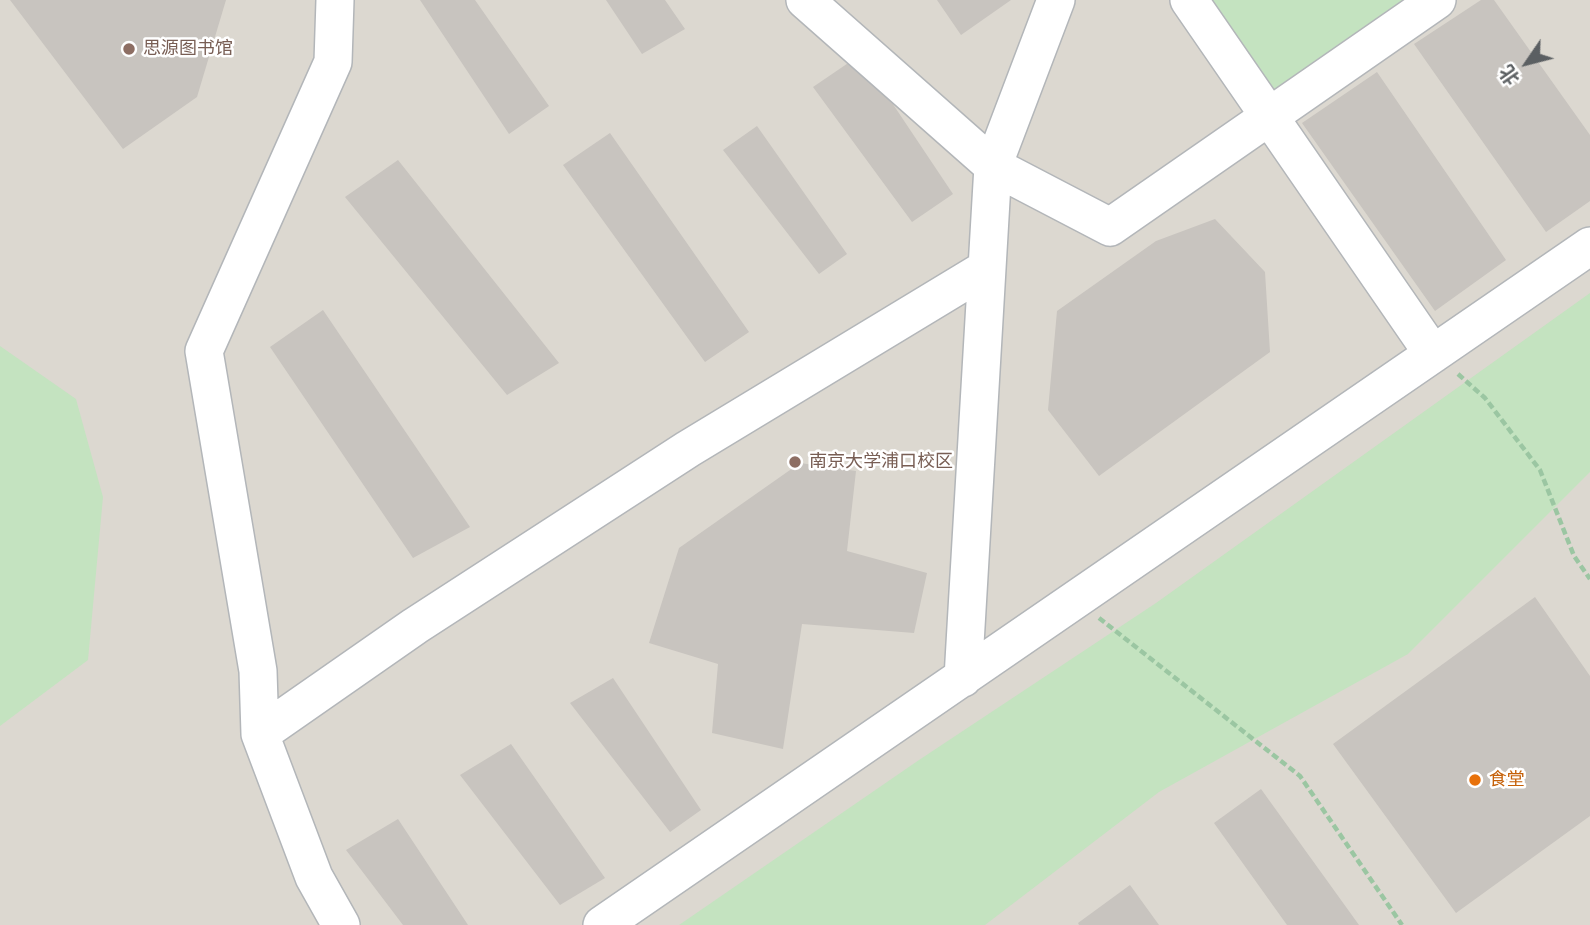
<!DOCTYPE html>
<meta charset="utf-8">
<style>
body{margin:0}
#map{position:relative;width:1590px;height:925px;overflow:hidden;background:#ece9e2;font-family:Roboto,"Noto Sans SC",sans-serif}
canvas{display:block}
.north{position:absolute;left:1492px;top:28px;width:70px;height:70px;-webkit-text-stroke:5px #fff;paint-order:stroke;rotate:235deg;font-size:19px;font-weight:700;line-height:28px;text-align:center;color:#5b5f62}
.north::after{content:'';display:block;margin:auto;width:24px;height:32px;background:#5b5f62;clip-path:polygon(50% 0,100% 100%,50% 72%,0 100%)}
</style>
<div id="map">
<canvas width="1590" height="925"></canvas>
<div class="north">北</div>
</div>
<script>
const c = document.querySelector('canvas').getContext('2d');
c.lineJoin = 'round';
function paint(path, color) {
  c.fillStyle = color;
  c.fill(path, 'evenodd');
}
function strokePath(path, color, width, dash) {
  c.strokeStyle = color;
  c.lineWidth = width;
  c.lineCap = dash ? 'butt' : 'round';
  c.setLineDash(dash || []);
  c.stroke(path);
}
function drawText(font, color, halo, rows, align = 'center') {
  c.font = font + ' Roboto,"Noto Sans SC",sans-serif';
  c.lineWidth = 5;
  c.setLineDash([]);
  c.textBaseline = 'middle';
  c.strokeStyle = halo;
  c.fillStyle = color;
  for (const [text, x, y, turn = 0] of rows) {
    c.save();
    c.translate(x, y);
    c.rotate((+turn || 0) * Math.PI / 180);
    c.textAlign = isNaN(turn) ? turn : align;
    if (halo) c.strokeText(text, 0, 0);
    c.fillText(text, 0, 0);
    c.restore();
  }
}
paint(new Path2D(`
 M0 0H1590V925H0Z`), '#dcd8d0');
paint(new Path2D(`
 M1195 0H1432L1271 111Z
 M1590 293V472L1408 654 1159 792 985 925H679L919 760 1156 603Z
 M0 346 76 399 103 497 88 660 0 726Z`), '#c4e3c0');
paint(new Path2D(`
 M10 0H226L197 97 123 149Z
 M420 0H475L549 106 509 134Z
 M606 0H665L685 29 642 54Z
 M937 0H1011L961 35Z
 M1481 0H1494L1590 135V201L1546 232 1414 44Z
 M860 55 953 194 912 222 813 87Z
 M1377 72 1506 260 1435 311 1302 123Z
 M757 126 847 254 819 274 723 150Z
 M610 133 749 332 705 362 563 165Z
 M398 160 559 363 507 395 345 197Z
 M1215 219 1265 272 1270 352 1099 476 1048 410 1057 311 1156 241Z
 M323 310 470 527 413 558 270 347Z
 M800 463 856 471 847 551 927 573 914 633 802 624 783 749 712 733 718 664 649 643 679 548Z
 M1535 597 1590 676V816L1456 913 1333 744Z
 M613 678 701 810 670 832 570 703Z
 M511 744 605 878 560 905 460 775Z
 M1261 789 1359 925H1287L1214 823Z
 M398 819 468 925H403L346 850Z
 M1130 885 1159 925H1079L1078 923Z`), '#c8c4bf');
const minor = new Path2D(`
 M335 0 333 62 204 351 258 671 260 734 314 877 341 925
 M805 0 993 166 1110 227 1437 0
 M1189 0 1433 354
 M963 678 993 166 1056 0
 M260 734 415 626 688 449 987 268
 M602 925 1590 246`);
strokePath(minor, '#b3b6b9', 40);
strokePath(new Path2D(`
 M1458 374 1485 398 1540 470 1574 556 1590 579
 M1099 618 1300 776 1402 925`), '#9bc6a2', 4.5, [7, 3.5]);
strokePath(minor, '#fff', 37);
for (const [x, y, r, color] of [
 [129,49,7,"#8d6e63"],
 [795,462,7,"#8d6e63"],
 [1475,780,7,"#e8710a"]
]) {
  const dot = new Path2D();
  dot.arc(x, y, r, 0, 2 * Math.PI);
  c.fillStyle = color;
  c.fill(dot);
  strokePath(dot, '#fff', 2.5);
}
drawText('18px', '#785e54', '#fff', [
 ["思源图书馆",143,49],
 ["南京大学浦口校区",809,462]
], 'left');
drawText('18px', '#c56008', '#fff', [
 ["食堂",1489,780]
], 'left');
</script>
